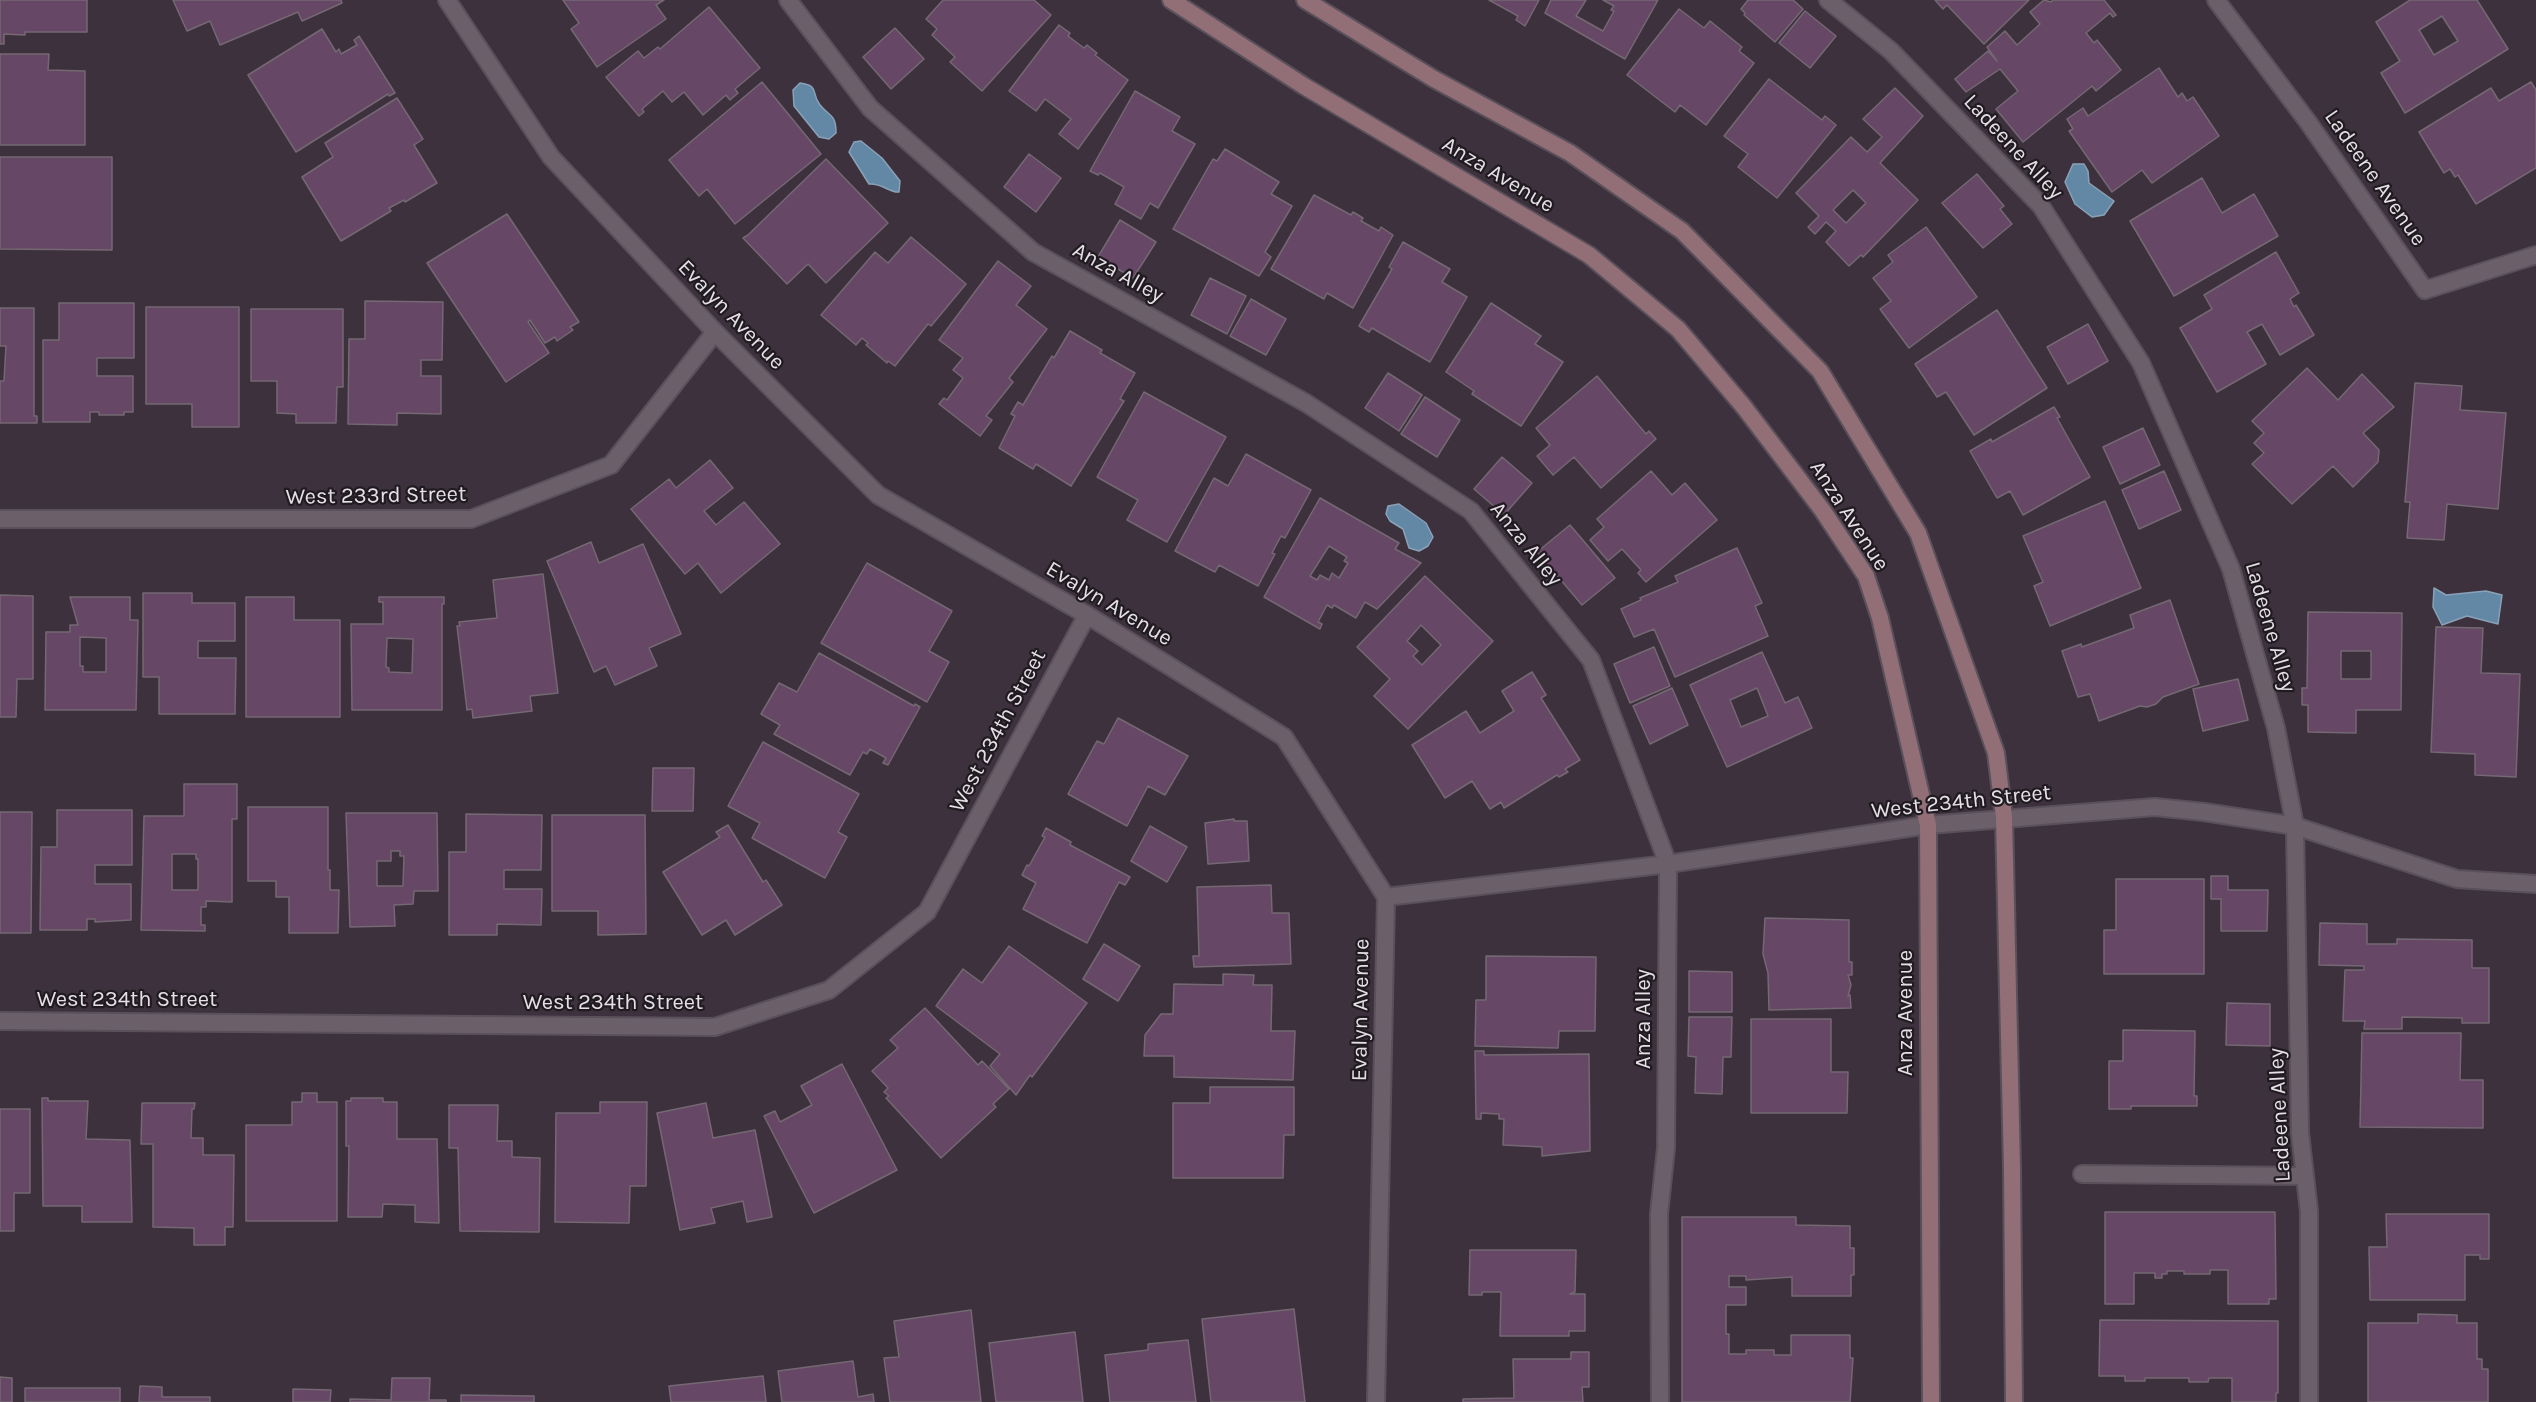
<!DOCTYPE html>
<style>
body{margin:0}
canvas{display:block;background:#3c313c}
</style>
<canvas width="2536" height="1402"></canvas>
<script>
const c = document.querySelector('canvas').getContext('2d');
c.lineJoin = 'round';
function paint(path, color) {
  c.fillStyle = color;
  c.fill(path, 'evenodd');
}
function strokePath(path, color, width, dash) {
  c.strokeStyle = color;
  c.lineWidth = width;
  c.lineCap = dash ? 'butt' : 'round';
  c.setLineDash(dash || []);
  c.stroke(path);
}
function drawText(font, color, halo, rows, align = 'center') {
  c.font = font + ' Karla,sans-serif';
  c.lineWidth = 4.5;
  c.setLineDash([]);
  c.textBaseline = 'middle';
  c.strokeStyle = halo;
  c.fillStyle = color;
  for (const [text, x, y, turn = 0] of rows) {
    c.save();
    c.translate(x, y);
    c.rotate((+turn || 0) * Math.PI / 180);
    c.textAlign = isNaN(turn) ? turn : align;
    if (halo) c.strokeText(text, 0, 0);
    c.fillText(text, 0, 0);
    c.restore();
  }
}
const water = new Path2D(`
 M800 83C821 86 810 93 820 105 830 117 836 114 836 133L829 139 819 137 794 106 793 90Z
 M861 141 882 158 900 181 899 192C889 193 883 183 869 184L849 152 854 142Z
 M2073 164H2084L2088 171 2089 183 2114 201 2104 215 2092 217 2075 204 2065 182Z
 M1399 504 1426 523 1433 537 1428 546 1419 551 1409 548 1403 529 1390 521 1386 514 1388 506Z
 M2434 588 2446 595 2486 591 2502 595 2498 624 2467 616 2442 625 2433 607Z`);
paint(water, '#6288a5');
strokePath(water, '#8aa2b8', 1.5);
const building = new Path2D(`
 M0 0H87V32H25V35L4 34V44H0Z
 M173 0H341L342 3 302 21 298 12 220 45 210 21 187 31Z
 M563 0H664L656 5 666 19 597 67 571 29 579 23Z
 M943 0H1034L1051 15 982 91 950 62 955 57 932 35 937 29 926 19Z
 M1489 0H1539L1525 26 1516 20 1518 16Z
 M1551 0H1586L1576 16 1603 31 1614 11 1611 10 1614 6 1603 0H1658L1625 59 1545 13Z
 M1748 0H1793L1803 9 1775 42 1744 15 1745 13 1741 9Z
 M1935 0H2029L1984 44 1947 5 1943 9Z
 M2044 0 2051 2 2053 0H2104L2116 15 2113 17 2110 13 2086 33 2094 43 2097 40 2121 70 2096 91 2092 86 2023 142 1996 109 2018 91 2000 69 1966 92 1955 79 1988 51 1997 61 1987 47 2005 31 2017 45 2040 24 2030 12Z
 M2410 0H2477L2508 49 2405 113 2381 73 2400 61 2376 22ZM2442 16 2458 41 2434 55 2419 30Z
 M709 7 760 68 735 89 738 93 730 100 726 95 703 115 684 92 672 102 663 91 642 109 644 112 639 116 606 77 638 51 644 58 658 47 660 49Z
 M1679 9 1704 28 1710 21 1742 47 1739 51 1754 63 1706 125 1680 105 1675 112 1627 75Z
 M1805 11 1836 36 1810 68 1779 43Z
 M1059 25 1070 33 1068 36 1084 48 1087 45 1097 53 1095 55 1128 80 1078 149 1059 134 1071 119 1045 99 1036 111 1009 91Z
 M895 28 924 59 891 89 863 57Z
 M322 29 336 52 339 49 341 54 357 45 354 40 359 36 395 93 389 96 388 94 296 152 248 75Z
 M0 54H49L48 70 85 71V145H0Z
 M2159 68 2178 97 2182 93 2187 101 2193 97 2219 136 2152 183 2142 170 2112 192 2069 131 2073 129 2067 119 2083 108 2088 116Z
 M1769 79 1822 120 1825 116 1836 125 1777 198 1738 167 1748 154 1724 136Z
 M762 82 821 154 735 224 707 189 699 196 669 160Z
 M2531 82 2536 90V168L2476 204 2458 175 2455 177 2450 169 2444 173 2419 132 2491 88 2499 101Z
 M1895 88 1923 116 1880 163 1918 200 1863 257 1861 255 1849 266 1826 242 1836 231 1826 222 1815 234 1808 227 1819 216 1796 193 1851 137 1867 152 1882 137 1863 119ZM1853 190 1866 203 1846 223 1833 210Z
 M1135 91 1180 117 1172 131 1195 144 1158 208 1150 203 1141 219 1115 204 1124 187 1100 173 1098 175 1090 171Z
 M397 98 423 139 414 145 437 183 405 202 404 200 389 208 391 211 341 241 302 177 333 157 325 143Z
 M1225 149 1279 182 1271 194 1292 206 1265 252 1271 257 1259 276 1173 229 1213 159 1217 161Z
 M1029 154 1061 178 1036 212 1004 187Z
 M0 157H112V250L0 249Z
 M826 159 888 223 826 283 808 264 787 284 743 238 748 235Z
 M1977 174 2004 206 2000 209 2012 224 1983 248 1942 203Z
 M2202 178 2222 213 2254 194 2278 236 2174 296 2130 221Z
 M1314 195 1351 215 1353 212 1363 218 1361 221 1379 231 1381 227 1393 235 1353 308 1327 293 1324 299 1271 269Z
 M507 214 579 322 570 327 573 330 557 341 555 337 545 343 530 320 528 322 549 353 506 382 427 263Z
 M1120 220 1156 242 1133 278 1098 257Z
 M1926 227 1977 297 1909 348 1880 309 1891 301 1873 278 1893 262 1888 255Z
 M911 237 966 284 931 326 928 324 895 366 888 361 887 363 866 345 868 343 862 338 856 345 821 315 875 252 888 263Z
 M1403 242 1450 269 1442 282 1467 297 1430 362 1372 328 1369 332 1359 326 1392 269 1389 267Z
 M2276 252 2299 293 2290 299 2294 307 2296 305 2314 335 2280 355 2262 324 2247 332 2266 364 2217 392 2180 328 2212 309 2204 295Z
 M998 261 1031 286 1016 305 1047 329 1009 378 1013 382 986 416 992 420 980 436 939 404 944 398 947 400 963 378 953 370 963 358 939 340Z
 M1210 278 1246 296 1227 334 1191 315Z
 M1251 299 1286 319 1266 355 1230 336Z
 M365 301 443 302 442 360H421V376H441V414L397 413V425L348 424 349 339H365Z
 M59 303H134V358H97V376H133V412H124V415H99V412H90V422H43V340H59Z
 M1491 303 1541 336 1535 344 1563 362 1521 426 1472 394 1474 391 1446 372Z
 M146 307H239V427H192V404H146Z
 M0 308H34V416H37V423H0V381H4L6 346H0Z
 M251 309H343V387H337L336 423H296V414L277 413V381H251Z
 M1997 310 2047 388 1974 435 1946 392 1937 397 1915 364Z
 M2088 324 2108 361 2068 384 2047 347Z
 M1070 331 1102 350 1100 353 1135 373 1120 399 1124 401 1071 486 1036 464 1033 469 999 448 1015 416 1011 414 1018 402 1023 405 1052 356 1054 358Z
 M2307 368 2338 400 2362 374 2394 407 2363 433 2379 450 2378 462 2353 487 2333 466 2292 504 2252 464 2264 453 2254 443 2264 433 2252 421Z
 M1388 373 1422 395 1399 431 1365 408Z
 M1597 376 1646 434 1649 431 1656 439 1601 488 1574 457 1553 475 1537 456 1550 445 1536 428Z
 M2415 383 2462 386 2460 410 2506 413 2498 509 2447 504 2444 540 2407 538 2410 502H2405Z
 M1144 392 1226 437 1167 542 1127 520 1138 500 1097 477Z
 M1425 397 1460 420 1437 457 1401 434Z
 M2054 407 2060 417 2057 418 2090 477 2023 515 2010 491 1997 498 1970 451 1991 439 1992 442Z
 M2143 428 2160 465 2120 484 2103 447Z
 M1246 454 1311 490 1285 538 1281 536 1272 553 1275 554 1258 586 1219 565 1215 572 1175 551 1214 478 1228 486Z
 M1502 457 1532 483 1504 515 1474 489Z
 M710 460 733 488 704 511 716 525 744 502 780 544 721 593 698 563 685 574 631 509 669 479 676 488Z
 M1651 471 1672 495 1685 483 1717 520 1646 582 1638 573 1641 570 1622 549 1608 561 1590 540 1604 527 1597 519Z
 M2164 471 2181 510 2139 529 2122 490Z
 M1320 498 1399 543 1395 549 1421 563 1377 609 1365 602 1356 618 1334 605 1332 608 1327 605 1318 622 1322 624 1320 629 1264 597ZM1329 546 1347 557 1344 561 1348 563 1339 578 1332 573 1329 580 1320 575 1317 580 1310 576Z
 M2105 501 2141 588 2050 626 2034 586 2043 582 2023 536Z
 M1570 525 1615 578 1582 605 1537 552Z
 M591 542 599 563 643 544 681 634 649 648 657 666 615 685 606 666 594 672 547 561Z
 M1737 548 1762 603 1755 606 1768 636 1675 677 1654 629 1634 637 1621 609 1641 600 1640 598 1678 582 1675 576Z
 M867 563 952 611 929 651 949 662 927 702 821 643Z
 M543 574 558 693 530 696 532 711 473 718 472 709 467 710 457 626H460L459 622 497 618 493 580Z
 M1425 576 1493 641 1408 729 1374 696 1390 679 1357 647ZM1421 625 1441 645 1422 665 1413 656 1418 651 1407 641Z
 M143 593H192V603H235V641H198V658H236L235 714H159V677H143Z
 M0 595 33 596V679H17L16 717H0Z
 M70 597H130V620H138L136 710H45L46 632H70V625H78ZM80 637 106 638V672H83V666H80Z
 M246 597H294V620H340V717H246Z
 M379 597H444V604H442V710H352L351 624H383V602H379ZM387 638 413 639 412 673 389 672V668L386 667Z
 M2170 600 2199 684 2163 697 2156 704 2147 707 2140 706 2099 721 2090 694 2078 697 2062 651 2081 644 2082 647 2134 628 2130 615Z
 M2308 612 2402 613 2401 710H2356V733L2308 732V705H2302V688H2307ZM2341 651H2371V679H2341Z
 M2436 627 2483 628 2481 673 2520 674 2516 777 2475 775V754L2431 752Z
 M1654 647 1670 686 1630 703 1614 664Z
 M1762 652 1785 703 1798 697 1812 728 1727 767 1690 685ZM1757 688 1768 716 1741 727 1730 700Z
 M819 653 914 706 915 704 920 707 888 765 883 763 886 758 870 749 867 754 863 752 850 775 774 734 780 725 761 714 779 683 797 692Z
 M1532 672 1546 695 1541 698 1580 760 1565 769 1568 772 1559 777 1557 775 1504 808 1501 802 1490 809 1472 781 1445 798 1412 745 1466 711 1480 733 1514 711 1502 691Z
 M2238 679 2248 720 2203 731 2193 689Z
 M1672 688 1688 725 1650 744 1633 706Z
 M1118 718 1188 756 1165 795 1148 786 1127 826 1068 794 1097 741 1104 744Z
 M763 742 859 794 838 832 847 837 825 878 752 838 760 823 728 806Z
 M653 768H694L693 811H652Z
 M184 784H237V819H232V902L206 901V907H201V925H205V931L141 930 144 816H184ZM172 854H196V859H198V890H172Z
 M248 807H328V870H330V890H339L338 933H289V897H276V881H248Z
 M57 810H132V865H95V884H131V920L95 922V919H87V930H40L41 847H57Z
 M0 812H32L31 933H0Z
 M346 813H437L438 891H414L413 904 394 905 395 926 350 927ZM391 851H400V856H404L403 886H377V861H391Z
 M466 814 542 815 541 870H504V889H542L541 925 497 924V935H449V852H466Z
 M552 815H645L646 934 598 935V911H552Z
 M1234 819V821H1247L1249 861 1208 864 1205 823Z
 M728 825 763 882 766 880 782 905 735 935 726 920 702 935 663 872 720 837 716 832Z
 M1150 826 1187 847 1167 882 1131 861Z
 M1046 828 1071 842 1070 845 1130 877 1125 885 1119 882 1087 943 1023 909 1036 883 1022 875 1027 865 1029 866 1045 837 1042 836Z
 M2211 876H2228V890H2268L2267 931H2221V899H2211Z
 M2116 879H2204V974H2104V930H2116Z
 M1271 885 1272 913H1289L1291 964 1194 967 1193 956H1199L1197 887Z
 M1765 918 1849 920V962H1852V975H1848L1851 985 1848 996 1850 995 1851 1008 1769 1010 1768 973 1763 954Z
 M2320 923 2367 924V944H2397V939L2472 940V968H2489V1023H2462V1018L2402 1017V1029H2364L2365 1021H2343L2345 970H2364V966L2319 965Z
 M1104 944 1140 966 1118 1001 1083 979Z
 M1009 946 1087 1003 1032 1077 1030 1075 1016 1095 990 1066 1000 1054 936 1006 963 969 982 983Z
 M1486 956 1596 957 1595 1031H1559L1558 1048 1475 1046 1476 1000H1486Z
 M1689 971 1732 972V1012H1689Z
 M1223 974 1254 975 1253 985H1272L1271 1031H1295L1293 1080 1174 1077V1056H1144L1145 1035 1161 1014H1173L1174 984 1223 985Z
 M2227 1003 2270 1004V1046L2226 1045Z
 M925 1008 978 1065 982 1061 1009 1089 993 1104 996 1107 941 1158 886 1098 889 1096 884 1092 888 1088 872 1071 898 1048 890 1040Z
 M1689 1017H1732L1731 1057H1723L1722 1094 1695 1093 1696 1057 1688 1056Z
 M1751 1019H1831V1072H1848L1847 1113H1751Z
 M2123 1030 2195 1031 2194 1096H2197V1106H2131V1109H2109V1061H2123Z
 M2362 1033H2461L2460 1080H2483V1128L2360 1127Z
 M1475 1051H1484V1055L1589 1054 1590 1151 1542 1156V1147L1503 1145 1504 1119H1499V1114L1481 1113V1119H1476Z
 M842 1064 897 1170 814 1213 764 1116 775 1111 780 1122 812 1105 801 1086Z
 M1210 1087H1294V1135H1284L1283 1178H1173V1103H1210Z
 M302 1093H317V1102H337V1221H246V1125H292V1102H302Z
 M42 1098H48V1101H88L86 1139 130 1140 132 1222H82V1206H43Z
 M351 1098H383V1102H397V1139H437L439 1223 415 1222V1205L383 1204 382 1217H348L349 1146H346V1101H351Z
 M600 1102H647L646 1186H630L629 1223 555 1222 556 1113H600Z
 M142 1103H195L194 1109H192L191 1138H203V1155H234L233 1227H225V1245H194V1228L153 1227V1144H141Z
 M706 1103 713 1138 755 1130 772 1217 747 1222 743 1201 711 1208 715 1223 680 1230 657 1113Z
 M449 1105H498L497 1141H512V1157L540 1158 539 1232 460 1231 458 1148H449Z
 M0 1109H30V1193H14V1231H0Z
 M2105 1212H2275L2276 1299H2269V1304H2228V1270H2210V1274H2184V1271H2167V1274H2162V1278H2155V1273H2134V1304H2105Z
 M2386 1214H2489V1259H2480V1255H2465V1300H2370L2369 1247H2387Z
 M1682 1217H1796V1225L1850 1226V1248H1854V1275H1851V1296H1792V1277L1746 1280V1276H1729V1287H1746V1305H1726V1334H1729V1354H1746V1350H1774V1355H1791V1335H1850V1358H1853L1850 1402H1682Z
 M1470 1250H1576L1575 1292 1570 1294H1585V1331H1569V1336H1500L1501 1292H1482V1295H1469Z
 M1294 1309 1305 1402H1211L1202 1319Z
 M971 1310 981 1402H890L884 1358 899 1357 894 1321Z
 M2418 1314 2457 1315V1323H2477V1359H2482V1369H2488V1402H2368V1323H2418Z
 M2100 1320 2278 1321V1393H2276V1402H2232V1378H2209L2208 1382H2189V1378H2145V1381H2125V1376H2099Z
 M1075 1332 1083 1402H996L989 1343Z
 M1188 1340 1196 1402H1110L1105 1355 1148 1350V1344Z
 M1571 1352H1589V1387H1582L1583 1402H1463V1399L1514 1398 1513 1359H1571Z
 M853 1361 858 1397 873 1394 874 1402H782L778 1371Z
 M763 1376 766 1402H671L669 1386Z
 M0 1377 12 1378V1402H0Z
 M392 1378H430L429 1400H446V1402H350V1399L391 1400Z
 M140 1386 162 1387V1397H210V1402H139Z
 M25 1388H120V1402H25Z
 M293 1389 331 1390 330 1402H293Z
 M461 1395 534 1396V1402H461Z`);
paint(building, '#664765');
strokePath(building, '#746873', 1.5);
const service = new Path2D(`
 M788 0 870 108 1033 252 1306 403 1471 511 1591 660 1668 864 1666 1148 1659 1214 1660 1402
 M1828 0 1891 51 2041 206 2141 363 2231 569 2276 728 2295 826 2300 1133 2309 1211V1402
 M2082 1174 2305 1176`);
const minor = new Path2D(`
 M447 0 551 157 715 332 878 495 1087 615 1284 737 1386 897 1376 1402
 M2216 0 2308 122 2425 290 2536 255
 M0 519H471L611 465 715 332
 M1386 897 1668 864 1928 825 2155 807 2204 812 2295 826 2457 879 2536 884
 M0 1021 715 1027 829 990 927 912 1087 615`);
const secondary = new Path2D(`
 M1171 0 1304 86 1589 255 1678 329 1744 407 1823 511 1866 576 1880 618 1928 825 1931 1402
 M1305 0 1434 79 1570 153 1682 231 1820 371 1918 533 1996 753 2004 817 2012 1168 2014 1402`);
strokePath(service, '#5a505a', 20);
strokePath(minor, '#5a505a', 20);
strokePath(secondary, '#5a505a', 20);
strokePath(service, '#6b5f6a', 16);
strokePath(minor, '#6b5f6a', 16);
strokePath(secondary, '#926e76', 16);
drawText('22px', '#e6dfe6', '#201b20', [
 ["Ladeene Alley",2013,147,47],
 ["Anza Avenue",1498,175,31],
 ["Ladeene Avenue",2375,178,55],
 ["Anza Alley",1118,273,29],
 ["Evalyn Avenue",731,315,46],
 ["West 233rd Street",376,496,-1],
 ["Anza Avenue",1849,516,57],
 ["Anza Alley",1526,544,51],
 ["Evalyn Avenue",1109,604,31],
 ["Ladeene Alley",2270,627,74],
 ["West 234th Street",998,731,-62],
 ["West 234th Street",1961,802,-6],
 ["West 234th Street",127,1000],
 ["West 234th Street",613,1003],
 ["Evalyn Avenue",1361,1010,-89],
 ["Anza Avenue",1906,1013,-90],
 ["Anza Alley",1644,1019,-90],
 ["Ladeene Alley",2280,1115,-93]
]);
</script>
